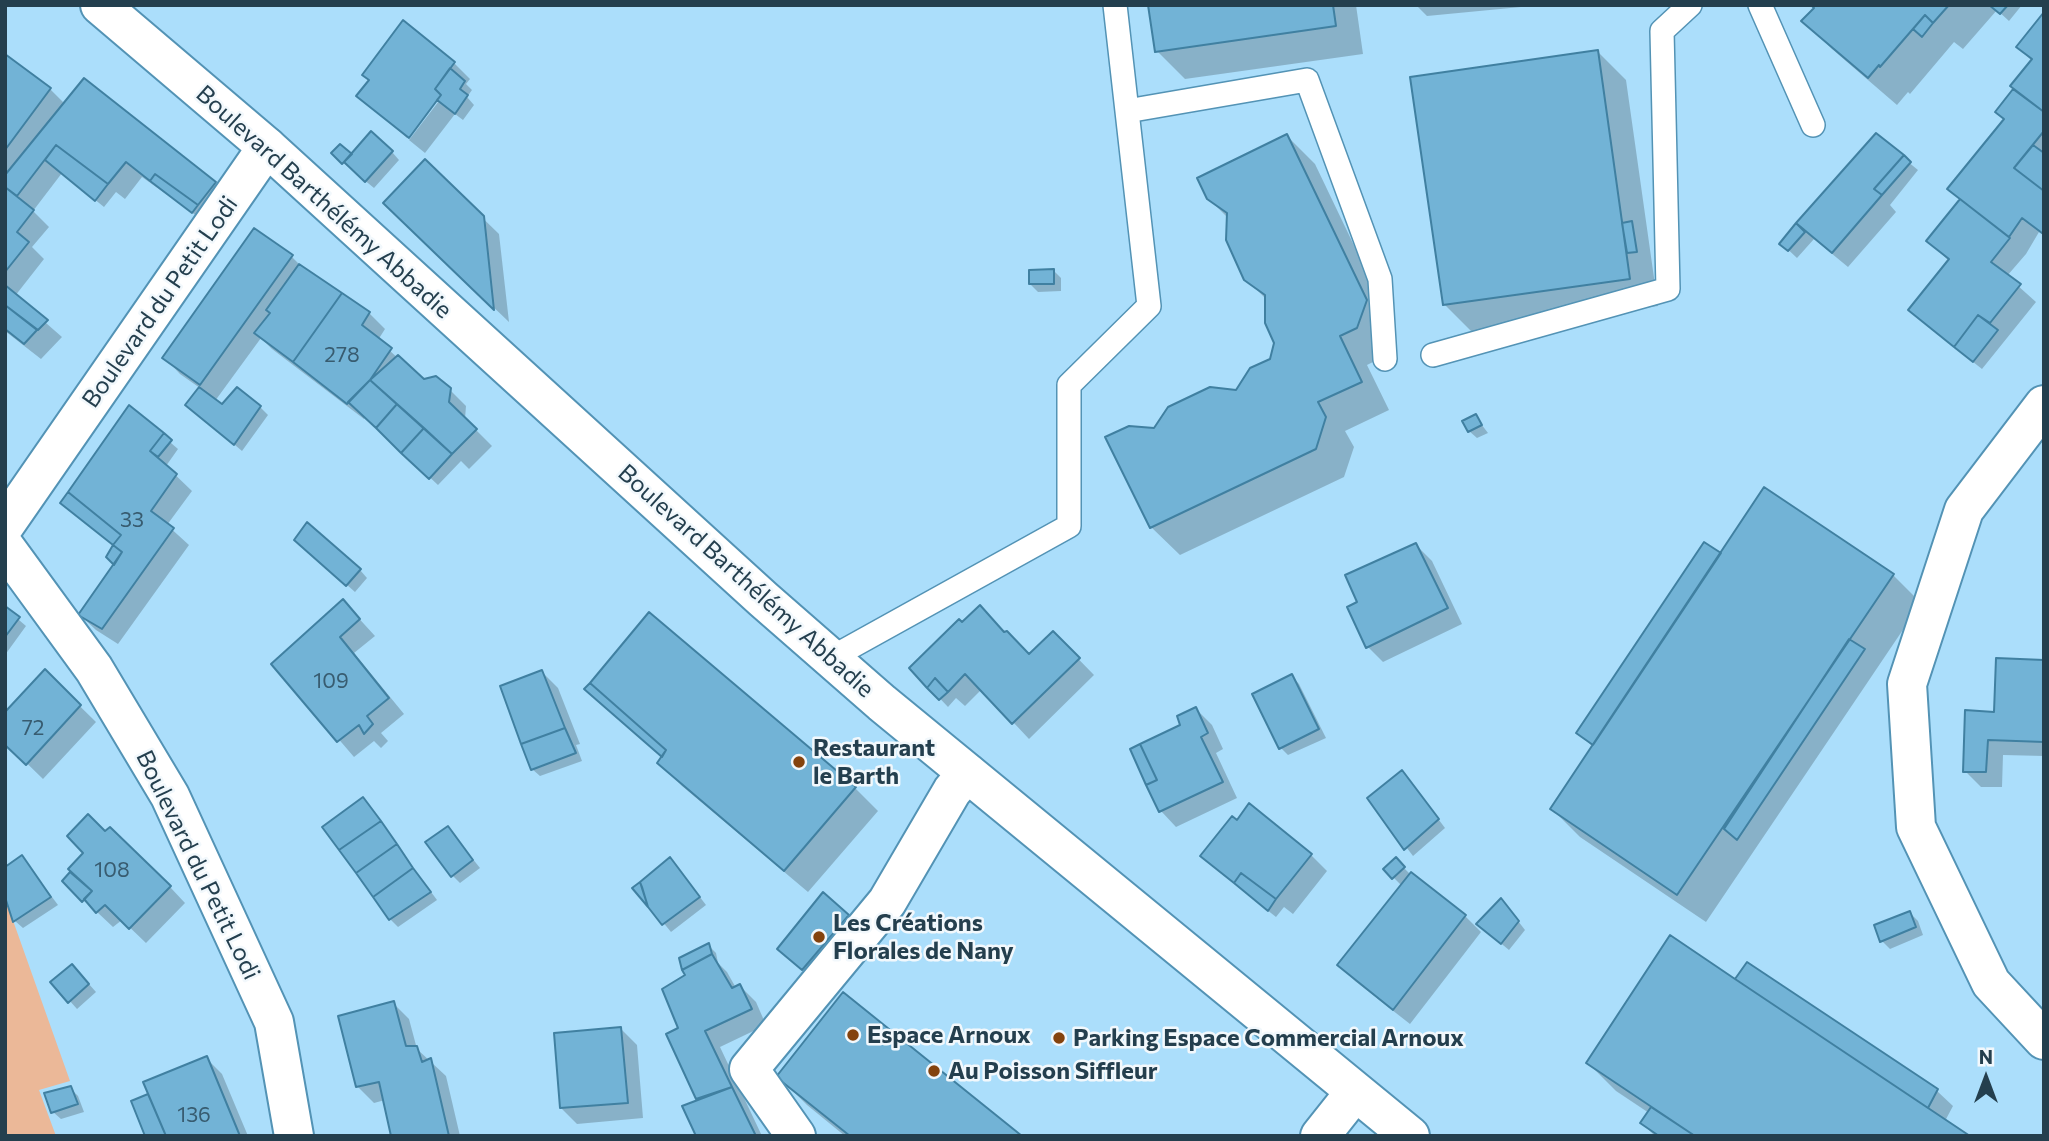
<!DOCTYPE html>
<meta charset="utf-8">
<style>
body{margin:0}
#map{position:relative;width:2049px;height:1141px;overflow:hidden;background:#abdefb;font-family:Commissioner,sans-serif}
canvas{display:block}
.frame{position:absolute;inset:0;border:7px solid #243f4e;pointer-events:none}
.north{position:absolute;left:1951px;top:1043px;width:70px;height:70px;-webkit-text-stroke:5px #f2f8fc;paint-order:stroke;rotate:0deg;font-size:19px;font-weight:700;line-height:28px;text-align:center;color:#243f4e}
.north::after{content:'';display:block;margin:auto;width:24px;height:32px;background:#243f4e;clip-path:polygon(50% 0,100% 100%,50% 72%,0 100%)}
</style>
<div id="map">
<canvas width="2049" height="1141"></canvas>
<div class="frame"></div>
<div class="north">N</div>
</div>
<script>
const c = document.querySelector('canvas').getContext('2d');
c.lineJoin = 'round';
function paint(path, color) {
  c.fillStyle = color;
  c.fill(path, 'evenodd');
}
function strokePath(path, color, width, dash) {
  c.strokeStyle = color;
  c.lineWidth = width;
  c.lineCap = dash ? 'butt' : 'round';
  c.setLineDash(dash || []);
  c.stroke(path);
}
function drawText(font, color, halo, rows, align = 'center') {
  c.font = font + ' Commissioner,sans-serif';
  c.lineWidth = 5;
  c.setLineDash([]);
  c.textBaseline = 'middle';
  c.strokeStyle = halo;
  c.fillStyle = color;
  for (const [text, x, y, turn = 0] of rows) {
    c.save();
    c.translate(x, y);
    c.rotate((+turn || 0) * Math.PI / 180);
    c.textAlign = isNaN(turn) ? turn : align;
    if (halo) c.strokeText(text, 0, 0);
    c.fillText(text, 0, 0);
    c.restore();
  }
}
paint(new Path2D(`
 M5 898 70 1081 39 1090 56 1136H5Z`), '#ebb898');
paint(new Path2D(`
 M1150 5H1356L1363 54 1185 79 1157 51Z
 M1416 5H1542L1427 16Z
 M1812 5H2022L2009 21 1997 10 1963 49 1954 42 1910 94 1908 92 1897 105 1832 49 1804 21 1816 9Z
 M2044 15V236L2039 232 2026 254 2007 276 2036 302 1982 369 1927 326 1911 310 1949 261 1928 241 1961 200 1950 189 2005 120 1997 112 2015 89 2032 61 2018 47Z
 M1598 52 1626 80 1658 306 1473 333 1445 305Z
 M5 56 50 89 65 104 215 183 231 199 201 219 142 177 125 199 116 192 104 207 62 173 33 211 49 227 32 247 44 259 15 296 62 337 41 359 5 331Z
 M454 63 470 79 466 84 472 90 467 97 474 105 463 120 455 114 425 153 409 140 439 101 437 98 407 138 358 96Z
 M1287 136 1315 164 1394 329 1385 356 1367 365 1389 410 1345 431 1354 447 1344 477 1180 555 1151 527 1155 430 1237 392 1272 360 1276 343 1267 300 1246 279 1228 218 1208 198Z
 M1876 136 1918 170 1890 205 1896 212 1848 267 1814 239 1797 258 1781 243 1804 229Z
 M392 152 399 160 374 188 341 161 352 156Z
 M425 162 499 234 509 322 401 219Z
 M292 257 305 270 369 313 385 329 378 340 423 381 450 390 466 406 465 419 492 446 469 469 461 461 438 485 365 417 364 419 272 349 261 338 215 401 222 407H260L268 415 242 451 188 405 200 388 180 374 165 358Z
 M1053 270 1061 278V291L1038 292 1030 284Z
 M129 407 178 449 166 466 192 491 167 525 189 545 118 644 96 630 80 615 115 565V546Z
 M1475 416 1488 433 1477 438 1469 431Z
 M1416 545 1432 561 1462 624 1383 662 1367 646 1360 603Z
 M304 547 360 570 367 578 355 592Z
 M1721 555 1893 575 1921 603 1706 922 1580 837 1552 809 1593 747 1578 733Z
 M343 601 375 636 354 653 404 714 381 733 388 741 381 748 374 741 354 757 274 664Z
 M980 607 1030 656 1053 633 1094 675 1029 739 982 689 965 706 956 698 948 707 928 686 962 624Z
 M5 608 26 626 5 655Z
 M650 615 855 788 878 811 808 892 682 786 660 763 663 758Z
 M2044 662V756L2003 755 2002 787H1981L1965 771 1996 714Z
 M45 672 96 722 43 779 5 742Z
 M542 672 558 688 580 744 576 745 582 761 540 776 532 769Z
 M1292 676 1299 684 1326 738 1288 755 1281 748Z
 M1196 709 1212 725 1223 749 1216 753 1237 798 1176 827 1161 811 1132 750 1183 726Z
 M1409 780 1445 828 1413 856 1369 798Z
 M363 800 437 900 398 927 390 919Z
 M1249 806 1311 855 1327 871 1293 914 1284 907 1276 917 1218 871 1202 856 1237 822Z
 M448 828 480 868 460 883 453 876Z
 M85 853 170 887 185 903 146 943 122 920 113 927 64 881 82 885 85 883Z
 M22 857 58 905 23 928 15 921 5 892Z
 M1396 860 1411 875 1465 916 1481 932 1410 1024 1355 981 1339 965 1402 886 1385 869Z
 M677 867 706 905 671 932 635 888Z
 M1508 908 1525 930 1509 950 1486 931Z
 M1910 913 1918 921 1923 935 1890 949 1882 941Z
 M848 916 855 924 811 976 787 956Z
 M708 945 716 953 718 963 727 972 736 988 740 986 756 1002 766 1025 720 1047 762 1136H698L699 1101 668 1035 680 1029 687 976Z
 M1747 964 1937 1091 1953 1106 1945 1121 1967 1136H1655L1642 1123 1649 1113 1616 1091 1588 1063 1742 985Z
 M80 974 96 992 77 1009 53 982Z
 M393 1003 409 1019 417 1049 446 1076 460 1136H393L385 1100 374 1103 358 1087Z
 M621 1029 637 1045 643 1118 577 1124 561 1108Z
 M206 1058 222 1074 248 1136H147V1096L154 1103Z
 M779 1077 1020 1136H845L807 1105Z
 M70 1088 78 1096 84 1112 61 1119 53 1112Z`), '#0003');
const building = new Path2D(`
 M1148 5H1333L1336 26 1155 52Z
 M1811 5H1949L1933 23 1925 15 1880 67 1879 65 1868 78 1801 21 1814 8Z
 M1989 5H2008L2000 14Z
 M2044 12V112L2010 86 2032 59 2016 47Z
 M1925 15 1933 23 1922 37 1913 29Z
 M403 20 455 62 435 89 441 95 409 138 356 96 369 80 362 75Z
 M1598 50 1630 279 1443 305 1410 77Z
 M5 54 51 88 5 150Z
 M450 68 465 81 460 89 468 95 455 114 437 100 441 95 435 89Z
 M84 78 216 182 198 205 155 174 150 181 126 162 108 184 56 145 17 196 5 187V175Z
 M2013 89 2044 112V131L2014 168 2044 191V231L2042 233 2022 218 2009 237 1947 189 2004 119 1995 112Z
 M371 131 393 151 365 182 344 162Z
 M1876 133 1904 155 1874 189 1882 195 1832 253 1796 223Z
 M1287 134 1367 300 1357 328 1340 336 1362 382 1318 402 1326 417 1316 449 1150 528 1105 437 1129 426 1154 428 1168 407 1210 387 1236 390 1250 368 1270 359 1274 343 1265 323V295L1244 280 1226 240 1227 213 1207 199 1197 178Z
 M340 144 352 154 342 164 331 153Z
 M56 145 108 184 95 201 45 160Z
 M2033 145 2044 153V191L2014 168Z
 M1904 155 1911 162 1882 195 1874 189Z
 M425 159 484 216 494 310 383 203Z
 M155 174 198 205 192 213 150 181Z
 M5 187 34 210 17 232 29 242 5 272Z
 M1960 199 2010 238 1991 262 2021 284 1990 323 1978 315 1954 347 1908 310 1949 259 1926 241Z
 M1632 221 1637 252 1627 253 1622 223Z
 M1796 223 1805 232 1788 251 1779 244Z
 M254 228 293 255 200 385 162 358Z
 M299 264 342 293 293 362 254 333 270 313 266 310Z
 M1054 269V284H1029V270Z
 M5 285 48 320 38 330 5 305Z
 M342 293 370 312 362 325 392 348 370 380 347 404 293 362Z
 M5 305 37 330 24 344 5 329Z
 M1978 315 1998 330 1973 362 1954 347Z
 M398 355 424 379 436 376 451 388 449 402 477 429 452 454 370 380Z
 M370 380 397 404 376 428 348 402Z
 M199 387 222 404 237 387 261 406 234 445 185 405Z
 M397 404 424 428 401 453 376 428Z
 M129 405 164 433 150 451 177 474 151 511 174 528 102 629 78 615 122 552 113 545 121 535 68 492Z
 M1476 414 1482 425 1468 432 1462 421Z
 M424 428 452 454 429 479 401 453Z
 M164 433 172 440 158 457 150 451Z
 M1764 487 1894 574 1677 895 1550 809Z
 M68 492 121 535 113 545 60 503Z
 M307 522 361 569 346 586 294 540Z
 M1704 542 1721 553 1593 745 1576 733Z
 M1416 543 1448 608 1366 648 1347 607 1357 602 1345 575Z
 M113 545 122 552 114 565 106 557Z
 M343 599 360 619 340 637 389 698 367 716 373 724 364 734 359 725 337 742 271 664Z
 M980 605 1004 632 1007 631 1029 654 1053 631 1080 658 1012 724 965 674 948 692 935 678 927 688 909 668 959 619 962 622Z
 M5 606 20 617 5 637Z
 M649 612 856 787 784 871 657 763 666 750 590 683Z
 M1849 639 1865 649 1737 840 1724 829Z
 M1996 658 2044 660V742L1988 740 1986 772H1963L1965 710 1994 712Z
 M45 669 81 705 26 765 5 745V712Z
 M542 670 565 728 521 744 500 686Z
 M1292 674 1319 729 1279 749 1252 694Z
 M935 678 948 692 939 700 927 688Z
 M590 683 666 750 662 757 584 689Z
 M1196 707 1208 733 1201 737 1223 782 1159 812 1146 785 1157 780 1140 744 1180 725 1177 716Z
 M565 728 576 753 531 770 521 744Z
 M1140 744 1157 780 1146 785 1130 749Z
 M1402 770 1439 819 1404 850 1367 798Z
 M363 797 381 821 339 850 322 827Z
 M1249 803 1312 854 1276 899 1241 873 1234 883 1200 856 1232 816 1237 820Z
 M88 814 105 831 110 827 171 886 129 929 105 905 96 913 84 899 92 891 68 869 83 853 67 836Z
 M381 821 397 844 356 873 339 850Z
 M448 826 473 860 451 877 425 842Z
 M397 844 413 868 373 897 356 873Z
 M22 855 51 897 13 922 5 897V867Z
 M670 857 700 897 662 925 648 907 640 882Z
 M1396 857 1405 867 1392 879 1383 869Z
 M413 868 431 892 389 920 373 897Z
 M70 872 92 891 82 902 62 881Z
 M1411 872 1466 915 1393 1010 1337 965Z
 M1241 873 1276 899 1268 911 1234 883Z
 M640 882 642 887 648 907 632 888Z
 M823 892 849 915 802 970 777 949Z
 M1501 898 1519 921 1501 944 1476 924Z
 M1910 911 1916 927 1880 942 1874 925Z
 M1670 935 1735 979 1970 1136H1695L1586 1063Z
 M709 943 712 954 682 970 679 958Z
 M712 954 732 988 740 984 752 1009 705 1031 732 1087 696 1099 666 1034 678 1028 662 989 685 975 682 970Z
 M1747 962 1938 1089 1928 1108 1735 979Z
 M72 964 89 984 68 1003 50 982Z
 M843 992 1022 1136H850L776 1077Z
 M394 1001 406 1046H417L422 1062 431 1058 449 1136H391L379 1082 356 1087 338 1016Z
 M621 1027 628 1103 560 1108 554 1033Z
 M207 1056 240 1136H166L143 1082Z
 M71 1086 78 1104 51 1113 44 1093Z
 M732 1087 756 1136H696L682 1106Z
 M148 1094 166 1136H145L131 1101Z
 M1651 1107 1695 1136H1659L1640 1123Z`);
paint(building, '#72b3d6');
strokePath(building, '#4080a1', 2);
const service = new Path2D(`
 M1760 5 1813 125
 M1127 111 1307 80 1380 279 1385 359
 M1433 355 1668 289 1662 31 1690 5
 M831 658 1069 526V385L1149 306 1115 5`);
const minor = new Path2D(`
 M2044 405 1964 510 1907 684 1916 827 1991 983 2044 1040
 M5 525 267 147
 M5 547 94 669 170 796 274 1022 294 1136
 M796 1136 749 1069 887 902 952 791 967 773
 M1320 1136 1355 1092`);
const tertiary = new Path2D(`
 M100 5 267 147 763 599 882 703 1410 1136`);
strokePath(service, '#5393b5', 26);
strokePath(minor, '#5393b5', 42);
strokePath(tertiary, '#5393b5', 42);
strokePath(service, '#fff', 23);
strokePath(minor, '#fff', 38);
strokePath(tertiary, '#fff', 38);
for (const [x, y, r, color] of [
 [799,762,7,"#84430e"],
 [819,937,7,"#84430e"],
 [853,1035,7,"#84430e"],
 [1059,1038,7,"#84430e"],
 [934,1071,7,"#84430e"]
]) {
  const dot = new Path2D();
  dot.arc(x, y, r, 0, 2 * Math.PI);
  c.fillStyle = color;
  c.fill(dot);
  strokePath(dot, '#f2f8fc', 2.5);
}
drawText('21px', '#385c70', null, [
 ["278",342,355],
 ["33",132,520],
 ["109",331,681],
 ["72",33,728],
 ["108",112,870],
 ["136",194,1115]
]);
drawText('24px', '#243f4e', '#f2f8fc', [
 ["Boulevard Barthélémy Abbadie",324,202,42],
 ["Boulevard du Petit Lodi",160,302,-55],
 ["Boulevard Barthélémy Abbadie",746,581,42],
 ["Boulevard du Petit Lodi",198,865,64]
]);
drawText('bold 24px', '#243f4e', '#f2f8fc', [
 ["Restaurant",813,748],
 ["le Barth",813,776],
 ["Les Créations",833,923],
 ["Florales de Nany",833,951],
 ["Espace Arnoux",867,1035],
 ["Parking Espace Commercial Arnoux",1073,1038],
 ["Au Poisson Siffleur",948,1071]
], 'left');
</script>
